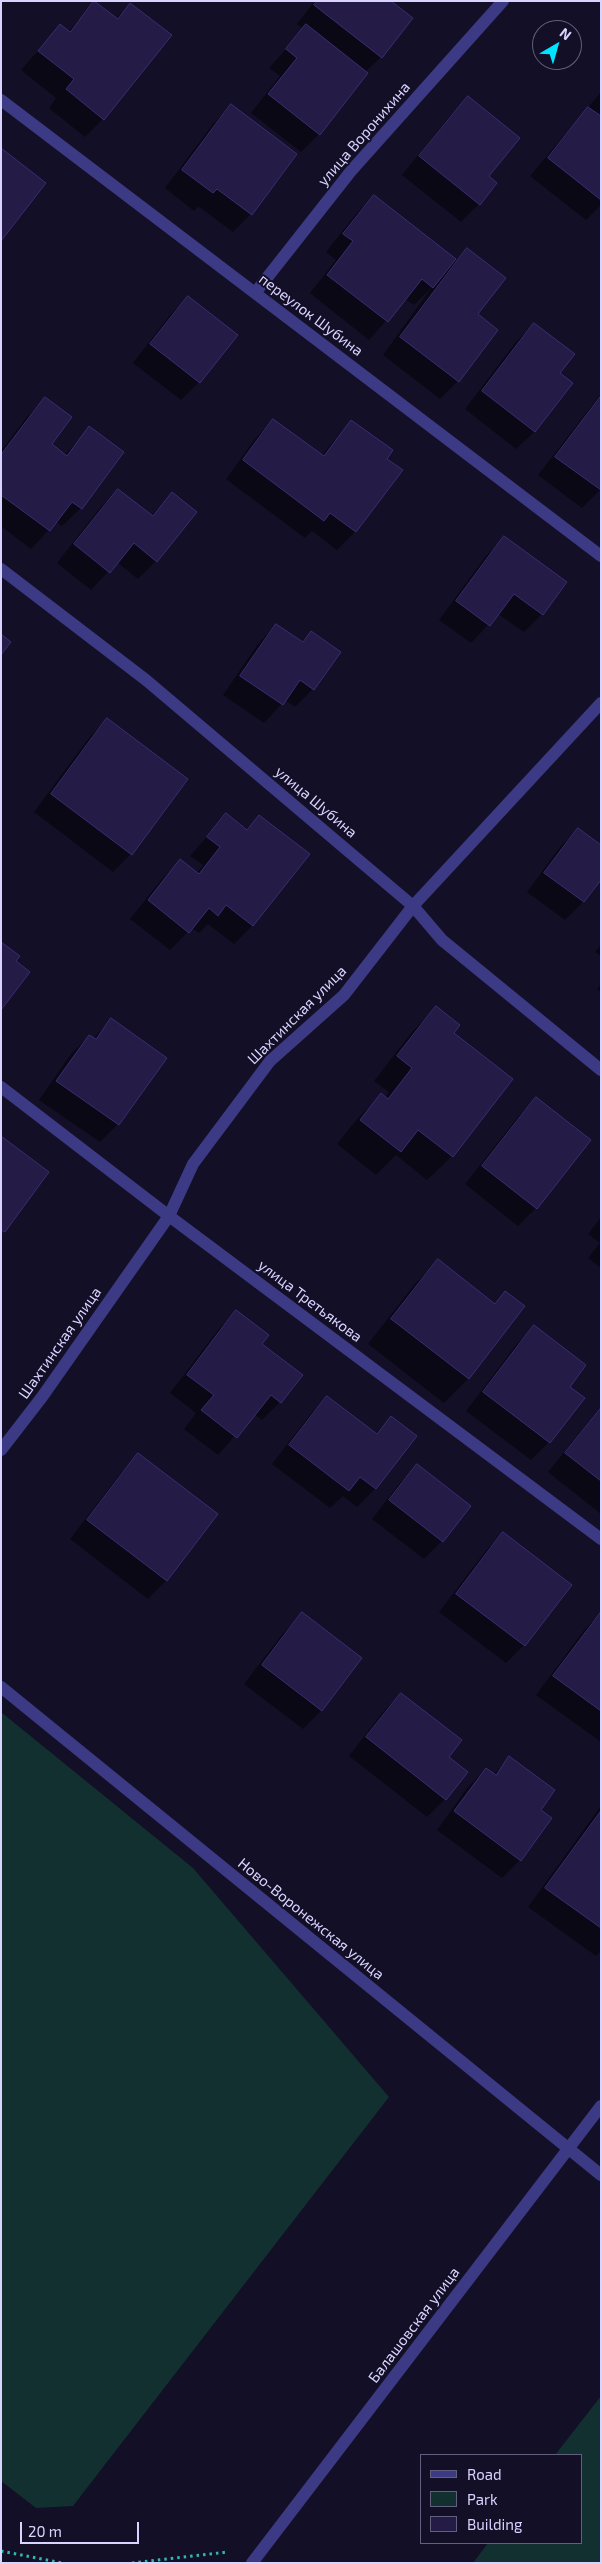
<!DOCTYPE html>
<meta charset="utf-8">
<style>
body{margin:0}
#map{position:relative;width:602px;height:2564px;overflow:hidden;background:#130f26;font-family:"Exo 2",sans-serif}
canvas{display:block}
.frame{position:absolute;inset:0;border:2px solid #d9d4ff;pointer-events:none}
.legend{position:absolute;left:420px;top:2454px;width:162px;height:90px;box-sizing:border-box;background:#130f26;border:1px solid #625e7d;margin:0;padding:6px 9px;list-style:none;font-size:15px;color:#d9d4ff}
.legend li{display:flex;align-items:center;gap:10px;height:25px}
.legend b{width:25px;border:1px solid #625e7d}
.north{position:absolute;left:532px;top:20px;width:50px;height:50px;box-sizing:border-box;background:#130f26;border:1px solid #625e7d;border-radius:50%;rotate:38deg;font-size:14px;font-weight:700;line-height:20px;text-align:center;color:#d9d4ff}
.north::after{content:'';display:block;margin:auto;width:18px;height:22px;background:#00e5ff;clip-path:polygon(50% 0,100% 100%,50% 72%,0 100%)}
.scale{position:absolute;left:20px;top:2522px;width:119px;height:22px;box-sizing:border-box;border:2px solid #d9d4ff;border-top:0;padding-left:6px;font-size:15px;line-height:18px;white-space:nowrap;color:#d9d4ff;-webkit-text-stroke:4px #130f26;paint-order:stroke}
</style>
<div id="map">
<canvas width="602" height="2564"></canvas>
<div class="frame"></div>
<ul class="legend">
<li><b style="height:6px;background:#3d3a85"></b>Road</li>
<li><b style="height:14px;background:#12302f"></b>Park</li>
<li><b style="height:14px;background:#241b47"></b>Building</li>
</ul>
<div class="north">N</div>
<div class="scale">20 m</div>
</div>
<script>
const c = document.querySelector('canvas').getContext('2d');
c.lineJoin = 'round';
function paint(path, color) {
  c.fillStyle = color;
  c.fill(path, 'evenodd');
}
function strokePath(path, color, width, dash) {
  c.strokeStyle = color;
  c.lineWidth = width;
  c.lineCap = dash ? 'butt' : 'round';
  c.setLineDash(dash || []);
  c.stroke(path);
}
function drawText(font, color, halo, rows, align = 'center') {
  c.font = font + ' "Exo 2",sans-serif';
  c.lineWidth = 4;
  c.setLineDash([]);
  c.textBaseline = 'middle';
  c.strokeStyle = halo;
  c.fillStyle = color;
  for (const [text, x, y, turn = 0] of rows) {
    c.save();
    c.translate(x, y);
    c.rotate((+turn || 0) * Math.PI / 180);
    c.textAlign = isNaN(turn) ? turn : align;
    if (halo) c.strokeText(text, 0, 0);
    c.fillText(text, 0, 0);
    c.restore();
  }
}
paint(new Path2D(`
 M1 1712 193 1868 389 2097 73 2506 36 2508 1 2481Z
 M601 2396V2563H473L488 2543H581V2455H555Z`), '#12302f');
paint(new Path2D(`
 M315 1H389L381 57 365 72 319 134 301 152 251 113 280 76 269 68 304 29 297 24Z
 M95 2 116 19 130 4 103 119 85 137 49 108 56 98 21 70 60 26 68 32Z
 M601 92V205L586 220 530 176Z
 M468 98 487 177 479 204 461 222 402 175 450 116Z
 M231 106 251 214 233 232 198 206 194 211 165 188 213 124Z
 M374 196 456 261 467 250 476 314 458 381 440 399 383 355 432 287 414 305 405 299 369 340 310 293 336 260 326 252 356 214Z
 M188 297 199 382 181 400 133 363 170 315Z
 M534 324 559 373 535 431 516 449 465 409 516 342Z
 M601 394V489L582 508 538 475Z
 M45 399 50 445 64 456 89 428 122 452 81 508 62 526 56 522 31 549 1 526V451L27 417Z
 M273 420 321 456 351 421 385 459 401 470 355 532 337 550 312 531 305 538 226 479 255 439Z
 M118 490 151 516 172 494 156 561 138 579 117 562 91 590 57 563 100 508Z
 M504 538 565 582 542 614 524 632 498 614 471 643 439 620 486 556Z
 M276 625 301 642 311 632 313 689 295 707 285 700 264 723 223 695 258 644Z
 M107 719 131 854 113 872 34 812 89 738Z
 M226 815 246 830 259 816 308 854 252 926 234 944 208 924 199 933 192 928 170 950 130 919 162 879 180 861 196 874 203 865 190 856Z
 M578 829 601 877 583 902 565 920 527 892 560 847Z
 M601 945V956L595 952Z
 M601 984V992L597 989Z
 M436 1008 452 1033 511 1080 452 1156 427 1180 396 1155 376 1175 337 1144 357 1119 381 1095 385 1098 389 1092 374 1081 412 1032Z
 M111 1020 165 1058 118 1124 100 1142 39 1100 71 1054 89 1036 93 1039Z
 M536 1099V1208L518 1226 465 1184 518 1117Z
 M601 1217V1268L588 1258 600 1243 588 1234Z
 M438 1261 494 1305 505 1293 524 1306 468 1379 444 1403 368 1344 414 1285Z
 M236 1312 260 1344 280 1402 262 1420 254 1414 218 1455 184 1429 196 1413 170 1393 218 1330Z
 M534 1327 568 1387 549 1442 531 1460 466 1411 516 1345Z
 M327 1397 375 1434 391 1417 416 1436 375 1489 357 1507 343 1496 330 1508 272 1464 309 1416Z
 M601 1407V1514L548 1472Z
 M139 1455 217 1514 166 1581 148 1599 70 1539 121 1473Z
 M417 1466 442 1541 424 1559 372 1519 399 1484Z
 M503 1533 570 1585 524 1645 506 1663 439 1612 485 1552Z
 M601 1613V1742L536 1695 585 1629Z
 M302 1614 361 1659 321 1711 303 1729 244 1684 284 1632Z
 M401 1694 447 1757 445 1799 427 1817 349 1756 383 1712Z
 M510 1758 539 1810 520 1860 502 1878 437 1830 468 1787 486 1769 493 1775Z
 M601 1806V1951L596 1956 528 1907Z`), '#0007');
const building = new Path2D(`
 M94 1 118 19 130 3 172 35 104 120 66 89 74 79 38 51 60 24 70 32Z
 M317 1H391L413 18 382 58 314 5Z
 M306 24 368 73 320 135 268 94 297 58 286 49Z
 M468 96 520 138 489 176 497 183 480 205 419 156Z
 M231 104 297 154 252 215 217 189 213 193 182 170Z
 M588 107 601 116V200L548 158Z
 M1 148 46 183 1 241Z
 M374 195 456 259 433 288 422 279 388 322 327 275 353 241 343 234Z
 M467 248 506 278 478 314 498 330 459 382 400 337Z
 M188 296 238 335 200 383 150 344Z
 M534 323 575 354 560 373 573 383 535 432 482 391Z
 M601 396V490L555 457Z
 M45 397 72 417 52 444 67 456 89 426 124 452 82 509 72 502 50 531 1 495V455Z
 M273 419 324 456 351 420 393 450 387 459 403 470 356 532 330 513 324 521 243 460Z
 M118 489 153 516 172 492 197 512 157 562 134 543 110 573 74 544Z
 M504 536 567 582 543 615 514 594 490 626 456 601Z
 M276 624 303 642 311 631 341 652 314 690 300 680 283 705 240 676Z
 M1 634 11 642 1 655Z
 M107 718 188 779 132 855 51 794Z
 M226 813 247 830 259 815 310 854 253 926 226 905 218 916 209 908 189 933 148 900 180 859 199 874 220 847 207 837Z
 M578 828 601 845V880L584 902 544 873Z
 M1 942 20 956 16 961 30 972 1 1010Z
 M436 1006 460 1025 454 1033 513 1079 453 1157 418 1130 401 1152 360 1120 381 1093 388 1099 412 1068 397 1056Z
 M111 1018 167 1058 119 1125 56 1081 89 1035 96 1039Z
 M536 1097 591 1140 537 1209 482 1166Z
 M1 1136 49 1172 5 1232 1 1230Z
 M438 1259 495 1304 505 1291 525 1306 469 1379 391 1319Z
 M236 1310 269 1335 262 1344 303 1375 281 1403 271 1395 237 1438 201 1410 214 1395 187 1375Z
 M534 1325 586 1365 570 1387 585 1398 550 1443 483 1392Z
 M327 1396 377 1434 391 1416 417 1436 376 1489 360 1477 349 1491 289 1445Z
 M601 1408V1481L565 1453Z
 M138 1453 218 1514 167 1581 87 1520Z
 M417 1464 471 1506 443 1542 389 1500Z
 M503 1532 572 1585 525 1646 456 1594Z
 M302 1612 362 1658 322 1711 262 1665Z
 M601 1612V1711L553 1676Z
 M401 1693 462 1740 449 1757 468 1772 446 1800 366 1737Z
 M509 1756 555 1790 541 1810 552 1818 521 1861 454 1811 486 1768 496 1775Z
 M601 1811V1928L545 1888Z`);
paint(building, '#241b47');
strokePath(building, '#3b2d73', 1);
strokePath(new Path2D(`
 M1 2551 62 2563
 M132 2563 228 2552`), '#2fb8b0', 3, [2.5, 4]);
strokePath(new Path2D(`
 M1 100 601 556
 M255 293 351 171 503 1
 M1 569 146 680 413 906 442 940 601 1070
 M1 1087 169 1216 601 1539
 M1 1450 42 1397 169 1216 193 1164 270 1061 344 995 413 906 601 703
 M1 1687 601 2175
 M252 2563 601 2106`), '#3d3a85', 12);
drawText('15px', '#d9d4ff', '#130f26', [
 ["улица Воронихина",364,134,-49],
 ["переулок Шубина",311,315,37],
 ["улица Шубина",316,802,40],
 ["Шахтинская улица",297,1015,-45],
 ["улица Третьякова",310,1301,37],
 ["Шахтинская улица",60,1343,-55],
 ["Ново-Воронежская улица",311,1919,39],
 ["Балашовская улица",414,2325,-53]
]);
</script>
